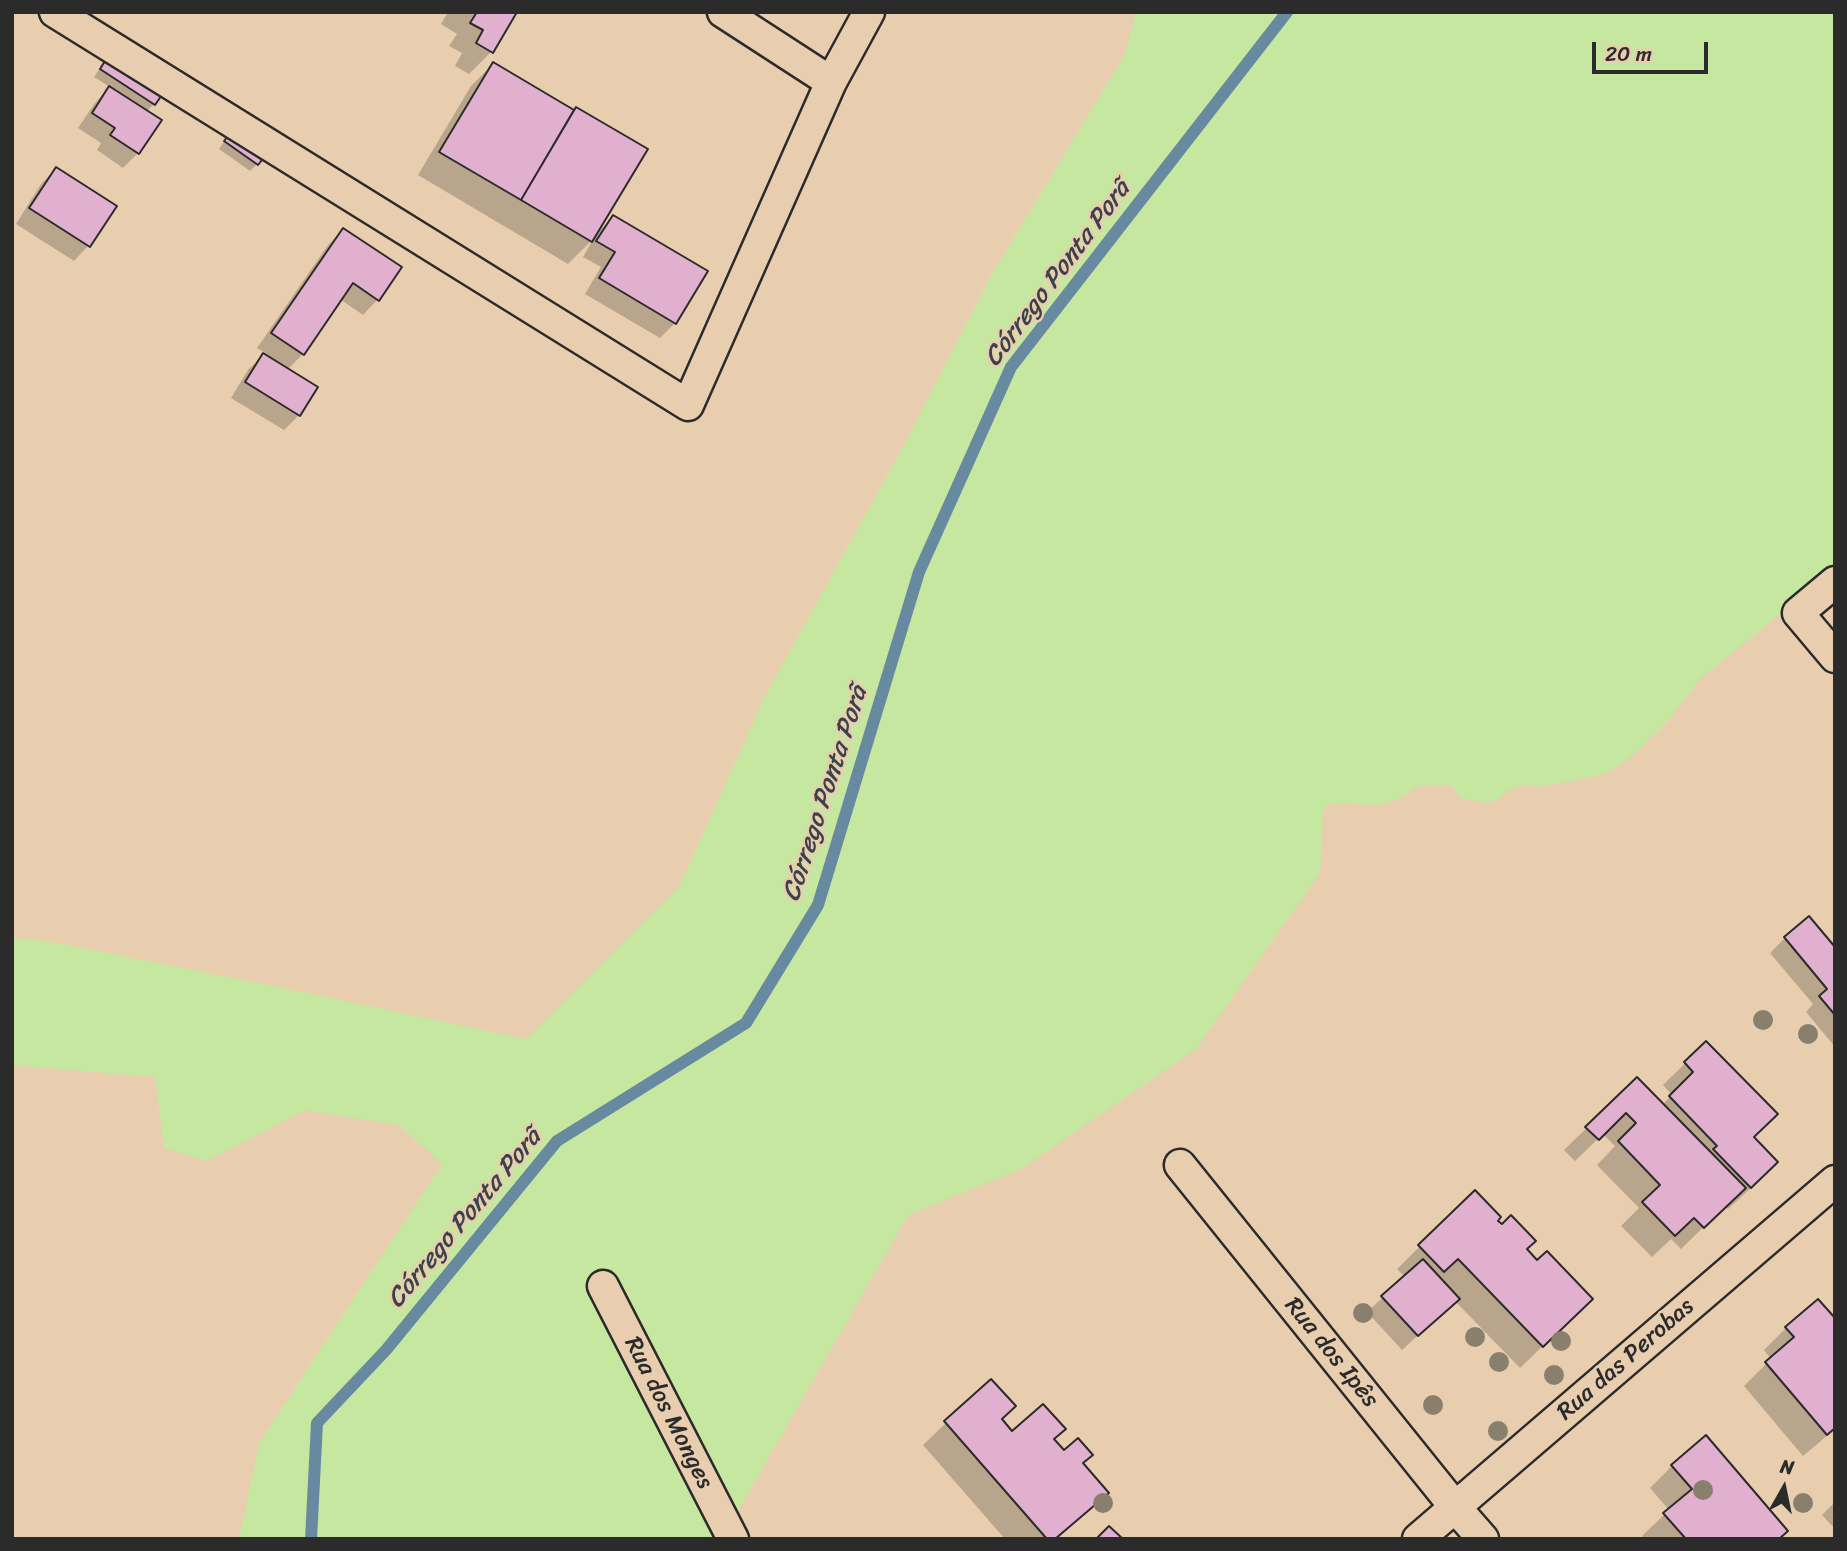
<!DOCTYPE html>
<meta charset="utf-8">
<style>
body{margin:0}
#map{position:relative;width:1847px;height:1551px;overflow:hidden;background:#e8ceaf;font-family:Sriracha,sans-serif}
canvas{display:block}
.frame{position:absolute;inset:0;border:14px solid #2b2b2b;pointer-events:none}
.north{position:absolute;left:1749px;top:1453px;width:70px;height:70px;-webkit-text-stroke:5px #e8ceaf;paint-order:stroke;rotate:9deg;font-size:19px;font-weight:700;line-height:28px;text-align:center;color:#2b2b2b}
.north::after{content:'';display:block;margin:auto;width:24px;height:32px;background:#2b2b2b;clip-path:polygon(50% 0,100% 100%,50% 72%,0 100%)}
.scale{position:absolute;left:1592px;top:42px;width:116px;height:32px;box-sizing:border-box;border:4px solid #2b2b2b;border-top:0;padding-left:9px;font-size:21px;line-height:24px;white-space:nowrap;color:#2b2b2b;-webkit-text-stroke:5px #e8ceaf;paint-order:stroke}
</style>
<div id="map">
<canvas width="1847" height="1551"></canvas>
<div class="frame"></div>
<div class="north">N</div>
<div class="scale">20 m</div>
</div>
<script>
const c = document.querySelector('canvas').getContext('2d');
c.lineJoin = 'round';
function paint(path, color) {
  c.fillStyle = color;
  c.fill(path, 'evenodd');
}
function strokePath(path, color, width, dash) {
  c.strokeStyle = color;
  c.lineWidth = width;
  c.lineCap = dash ? 'butt' : 'round';
  c.setLineDash(dash || []);
  c.stroke(path);
}
function drawText(font, color, halo, rows, align = 'center') {
  c.font = font + ' Sriracha,sans-serif';
  c.lineWidth = 5;
  c.setLineDash([]);
  c.textBaseline = 'middle';
  c.strokeStyle = halo;
  c.fillStyle = color;
  for (const [text, x, y, turn = 0] of rows) {
    c.save();
    c.translate(x, y);
    c.rotate((+turn || 0) * Math.PI / 180);
    c.textAlign = isNaN(turn) ? turn : align;
    if (halo) c.strokeText(text, 0, 0);
    c.fillText(text, 0, 0);
    c.restore();
  }
}
paint(new Path2D(`
 M1136 12H1835V576L1807 592 1702 677 1668 721 1634 754 1612 770 1602 775 1540 787 1523 785 1512 788 1496 800 1486 803 1461 798 1451 786 1423 785 1414 788 1405 796 1379 805 1342 803 1326 805 1323 814 1320 873 1196 1049 1021 1169 908 1215 722 1539H239L259 1443 442 1164 399 1125 305 1110 207 1161 164 1148 155 1077 12 1065V938L48 941 289 989 526 1039 679 887 764 698 904 445 993 272 1124 56Z`), '#c6e79f');
paint(new Path2D(`
 M448 12H515L491 52 469 74 455 66 462 53 449 46 457 34 441 24Z
 M111 55 154 104 146 112 138 153 123 168 97 150 101 143 78 128 95 103 110 87 94 77 104 62Z
 M493 64 574 112 598 232 613 217 675 323 660 338 585 294 601 267 583 257 591 243 590 242 568 264 418 175 471 86Z
 M225 140 257 164 250 171 219 149Z
 M56 169 88 246 74 261 16 224 41 184Z
 M343 230 399 268 377 300 363 315 340 299 303 354 287 370 299 415 284 430 231 398 248 370 265 353 257 348 328 245Z
 M1785 938 1835 950V1047L1806 1012 1813 1004 1770 953Z
 M1706 1043 1751 1137 1754 1185 1728 1209 1725 1206 1681 1249 1671 1239 1652 1257 1621 1226 1639 1208 1597 1165 1615 1146 1603 1134 1575 1161 1564 1150 1637 1079 1662 1105 1672 1095 1663 1085Z
 M1474 1193 1495 1221 1537 1262 1591 1299 1520 1368 1455 1301 1402 1350 1367 1312 1405 1277 1397 1269Z
 M1835 1321V1429L1803 1456 1744 1386 1771 1359 1764 1350 1786 1328Z
 M990 1381 1000 1420 1012 1434 1053 1440 1063 1452 1081 1464 1107 1493 1057 1539H1005L923 1445Z
 M1672 1466 1778 1539H1645L1642 1536 1669 1510 1650 1488Z
 M1835 1502V1529L1822 1515Z`), '#0003');
strokePath(new Path2D(`
 M311 1539 317 1423 386 1350 557 1141 746 1023 818 905 919 572 1011 367 1287 12`), '#688aa1', 12);
const building = new Path2D(`
 M477 12H517L493 53 476 43 483 30 470 23Z
 M110 53 166 89 155 105 100 69Z
 M493 62 574 110 521 200 439 152Z
 M109 86 162 120 139 154 110 135 115 128 92 113Z
 M576 107 648 149 592 242 521 200Z
 M232 131 266 155 258 165 224 141Z
 M56 167 117 206 90 247 29 208Z
 M613 215 708 271 676 324 599 278 615 252 596 241Z
 M343 228 402 267 379 301 353 283 304 355 271 333Z
 M263 353 318 387 300 416 245 382Z
 M1809 916 1835 947V1015L1819 996 1827 989 1784 937Z
 M1706 1041 1778 1114 1754 1137 1778 1162 1751 1188 1713 1149 1717 1146 1669 1096 1693 1072 1684 1062Z
 M1637 1077 1746 1188 1704 1228 1694 1218 1675 1236 1642 1202 1660 1185 1618 1141 1636 1123 1626 1113 1599 1140 1585 1127Z
 M1475 1190 1501 1217 1498 1221 1502 1224 1511 1215 1536 1241 1527 1249 1537 1260 1547 1251 1593 1299 1543 1347 1458 1259 1444 1272 1418 1245Z
 M1423 1259 1460 1299 1418 1336 1381 1296Z
 M1818 1299 1835 1318V1428L1827 1435 1765 1362 1794 1337 1785 1327Z
 M991 1379 1016 1406 1002 1419 1012 1431 1043 1404 1066 1429 1054 1439 1064 1450 1078 1438 1093 1455 1083 1463 1109 1493 1055 1539H1047L944 1421Z
 M1706 1435 1788 1531 1779 1539H1686L1663 1513 1692 1489 1671 1465Z
 M1109 1526 1123 1539H1096Z`);
paint(building, '#e2b0cf');
strokePath(building, '#2b2b2b', 2);
const minor = new Path2D(`
 M55 12 688 405 831 82 869 12
 M723 12 831 82
 M1835 582 1798 613 1835 657
 M1180 1165 1455 1507 1483 1539
 M603 1286 733 1539
 M1418 1539 1835 1181`);
strokePath(minor, '#2b2b2b', 35);
strokePath(minor, '#e8ceaf', 30);
c.fillStyle = '#887f6d';
for (const [x, y] of [
 [1763,1020],
 [1808,1034],
 [1363,1313],
 [1475,1337],
 [1561,1341],
 [1499,1362],
 [1554,1375],
 [1433,1405],
 [1498,1431],
 [1703,1490],
 [1103,1503],
 [1803,1503]
]) {
  c.beginPath();
  c.arc(x, y, 10, 0, 2 * Math.PI);
  c.fill();
}
drawText('24px', '#2b2b2b', '#e8ceaf', [
 ["Rua dos Ipês",1331,1353,51],
 ["Rua das Perobas",1626,1360,-41],
 ["Rua dos Monges",668,1413,63]
]);
drawText('italic 26px', '#3a4349', '#e8ceaf', [
 ["Córrego Ponta Porã",1058,274,-53],
 ["Córrego Ponta Porã",826,794,-72],
 ["Córrego Ponta Porã",465,1219,-50]
]);
</script>
